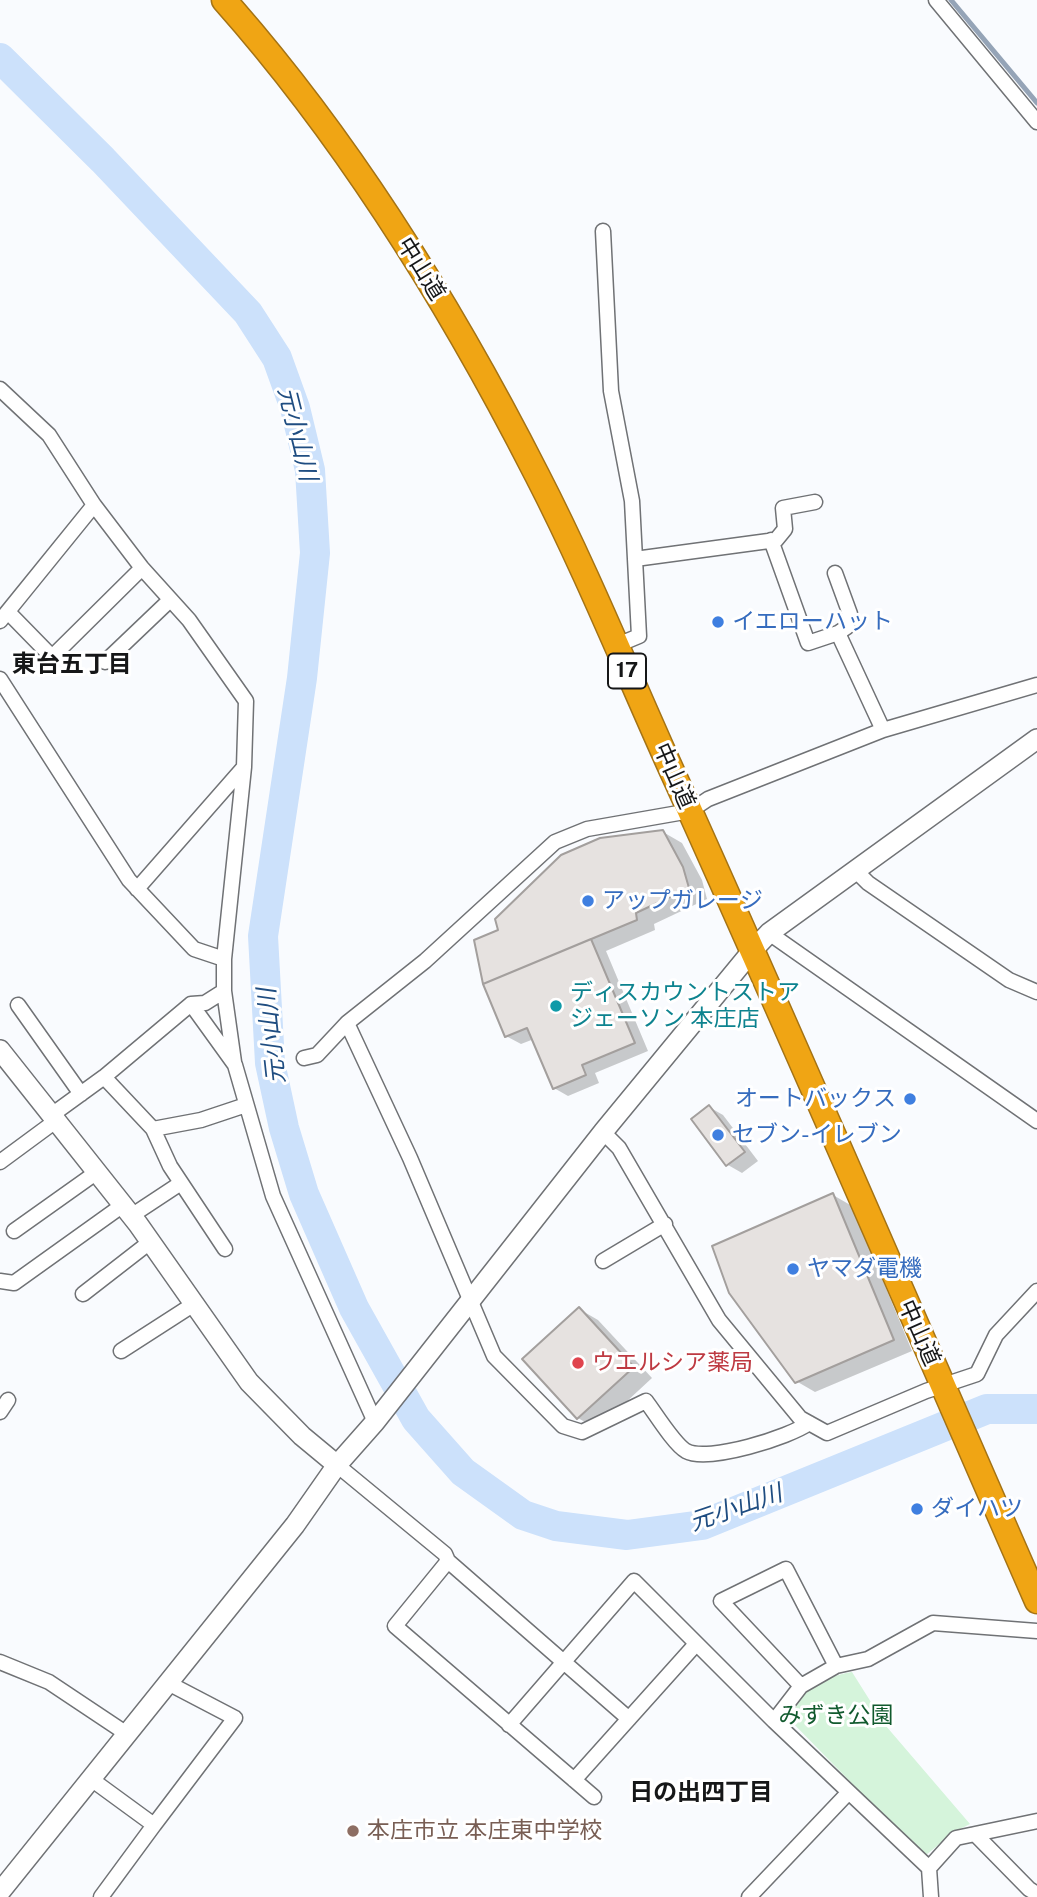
<!DOCTYPE html>
<meta charset="utf-8">
<style>
body{margin:0}
canvas{display:block;background:#f9fbfe}
</style>
<canvas width="1037" height="1897"></canvas>
<script>
const c = document.querySelector('canvas').getContext('2d');
c.lineJoin = 'round';
function paint(path, color) {
  c.fillStyle = color;
  c.fill(path, 'evenodd');
}
function strokePath(path, color, width, dash) {
  c.strokeStyle = color;
  c.lineWidth = width;
  c.lineCap = dash ? 'butt' : 'round';
  c.setLineDash(dash || []);
  c.stroke(path);
}
function drawText(font, color, halo, rows, align = 'center') {
  c.font = font + ' "Public Sans","Noto Sans JP",sans-serif';
  c.lineWidth = 6;
  c.setLineDash([]);
  c.textBaseline = 'middle';
  c.strokeStyle = halo;
  c.fillStyle = color;
  for (const [text, x, y, turn = 0] of rows) {
    c.save();
    c.translate(x, y);
    c.rotate((+turn || 0) * Math.PI / 180);
    c.textAlign = isNaN(turn) ? turn : align;
    if (halo) c.strokeText(text, 0, 0);
    c.fillText(text, 0, 0);
    c.restore();
  }
}
paint(new Path2D(`
 M852 1672 886 1726 970 1824 954 1832 926 1855 920 1853 786 1716C802 1690 822 1677 852 1672Z`), '#d5f4db');
paint(new Path2D(`
 M663 832 682 843 702 880 707 899 654 924 655 930 606 951 648 1051 595 1073 599 1083 568 1096 554 1088 534 1039 521 1044 506 1036 500 931Z
 M709 1107 723 1115 758 1161 742 1173 728 1165 693 1119Z
 M833 1195 852 1206 912 1351 815 1392 796 1381Z
 M579 1309 598 1320 652 1378 597 1429 578 1418Z`), '#0003');
strokePath(new Path2D(`
 M951 0 1037 103`), '#95a4b7', 5);
strokePath(new Path2D(`
 M0 58 103 160 248 313 277 358 295 408 310 470 315 553 302 678 263 936 270 1063 284 1128 304 1194 354 1308 416 1419 463 1472 523 1515 556 1526 627 1535 702 1525 987 1409H1037`), '#cce1fb', 30);
const building = new Path2D(`
 M663 830 683 867 689 888 636 913 637 920 483 984 474 940 498 930 495 919 561 855 600 838Z
 M591 939 635 1043 582 1065 586 1075 553 1089 527 1028 505 1037 483 984Z
 M709 1105 745 1152 726 1166 691 1119Z
 M833 1193 894 1340 795 1383 729 1293 712 1246Z
 M579 1307 634 1367 577 1419 522 1359Z`);
paint(building, '#e6e2e0');
strokePath(building, '#a39f9d', 2);
const street = new Path2D(`
 M936 0 1037 122
 M603 231 611 391 632 501 639 636 615 646
 M0 389 49 435 94 505 142 568 189 620 246 701 244 767 224 959
 M771 540 808 643 838 633 883 730
 M635 559 776 540 785 529 783 508 815 502
 M835 573 850 614 847 627 838 633
 M8 612 52 657 142 568
 M0 621 94 505
 M105 662 170 600
 M0 679 129 880 194 949 224 959V991L205 1003 191 1004 104 1077 53 1114
 M856 871 868 883 1009 980 1037 992
 M137 889 244 767
 M769 933 1037 1121
 M224 991 234 1062
 M191 1004 235 1065 273 1196 375 1422
 M18 1005 81 1094
 M304 1058 317 1055 347 1023
 M104 1077 153 1129 201 1120 246 1105
 M153 1129 170 1166 225 1249
 M603 1132 619 1148 719 1320 800 1418 827 1433 926 1391 977 1374 996 1335 1037 1291
 M0 1162 57 1120
 M131 1216 181 1183
 M14 1231 97 1172
 M603 1261 665 1224
 M0 1281 14 1283 123 1205
 M83 1294 150 1242
 M121 1351 194 1304
 M0 1412 8 1400
 M809 1423C790 1437 708 1463 686 1451 674 1444 655 1413 646 1401L582 1432 563 1426 494 1356 410 1158 347 1023 425 961 555 842 587 829 690 811 708 799 883 730 1037 685
 M337 1465 445 1554 448 1561 629 1719
 M448 1561 395 1626 594 1797
 M0 1662 49 1682 127 1734
 M801 1686 721 1601 786 1569 836 1666
 M774 1721 801 1686 836 1666 868 1659 933 1623 1037 1631
 M509 1725 634 1581 774 1721 929 1868 931 1897
 M91 1779 154 1825 101 1897
 M574 1780 696 1644
 M154 1825 235 1718 168 1683
 M975 1834 1029 1889 1037 1894
 M929 1868 956 1838 1037 1821
 M749 1897 848 1793`);
const secondary = new Path2D(`
 M0 1050 138 1224 249 1382 302 1436 337 1465
 M0 1892 295 1525 337 1465 375 1422 603 1132 752 951 769 933 1037 739`);
const highway = new Path2D(`
 M224 0C350 142 451 306 537 475 588 574 630 679 676 780 799 1052 917 1327 1037 1601`);
strokePath(street, '#707275', 17);
strokePath(secondary, '#707275', 22);
strokePath(highway, '#a47315', 27);
strokePath(street, '#fff', 14);
strokePath(secondary, '#fff', 19);
strokePath(highway, '#f0a514', 24);
for (const [x, y, r, color] of [
 [718,622,7,"#3f7fe0"],
 [588,901,7,"#3f7fe0"],
 [556,1006,7,"#0f9aa8"],
 [910,1099,7,"#3f7fe0"],
 [718,1135,7,"#3f7fe0"],
 [793,1269,7,"#3f7fe0"],
 [578,1363,7,"#e0444e"],
 [917,1509,7,"#3f7fe0"],
 [353,1831,7,"#8d6e63"]
]) {
  const dot = new Path2D();
  dot.arc(x, y, r, 0, 2 * Math.PI);
  c.fillStyle = color;
  c.fill(dot);
  strokePath(dot, '#fff', 2.5);
}
for (const [x, y, w] of [
 [627,671,38]
]) {
  const box = new Path2D();
  box.roundRect(x - w / 2, y - 17.5, w, 35, 5);
  c.fillStyle = '#fff';
  c.fill(box);
  strokePath(box, '#161718', 2);
}
drawText('bold 21px', '#161718', null, [
 ["17",627,671]
]);
drawText('23px', '#161718', '#fff', [
 ["中山道",421,269,58],
 ["中山道",674,776,66],
 ["中山道",919,1333,66]
]);
drawText('23px', '#366cbe', '#fff', [
 ["イエローハット",732,622],
 ["アップガレージ",602,901],
 ["オートバックス",896,1099,"right"],
 ["セブン-イレブン",732,1135],
 ["ヤマダ電機",807,1269],
 ["ダイハツ",931,1509]
], 'left');
drawText('23px', '#0d838f', '#fff', [
 ["ディスカウントストア",570,993],
 ["ジェーソン 本庄店",570,1019]
], 'left');
drawText('23px', '#be3a42', '#fff', [
 ["ウエルシア薬局",592,1363]
], 'left');
drawText('23px', '#115a2e', '#fff', [
 ["みずき公園",836,1716]
]);
drawText('23px', '#785e54', '#fff', [
 ["本庄市立 本庄東中学校",367,1831]
], 'left');
drawText('italic 24px', '#1f4d81', '#fff', [
 ["元小山川",297,434,76],
 ["元小山川",272,1036,-96],
 ["元小山川",736,1508,-19]
]);
drawText('bold 24px', '#161718', '#fff', [
 ["東台五丁目",72,665],
 ["日の出四丁目",701,1793]
]);
</script>
